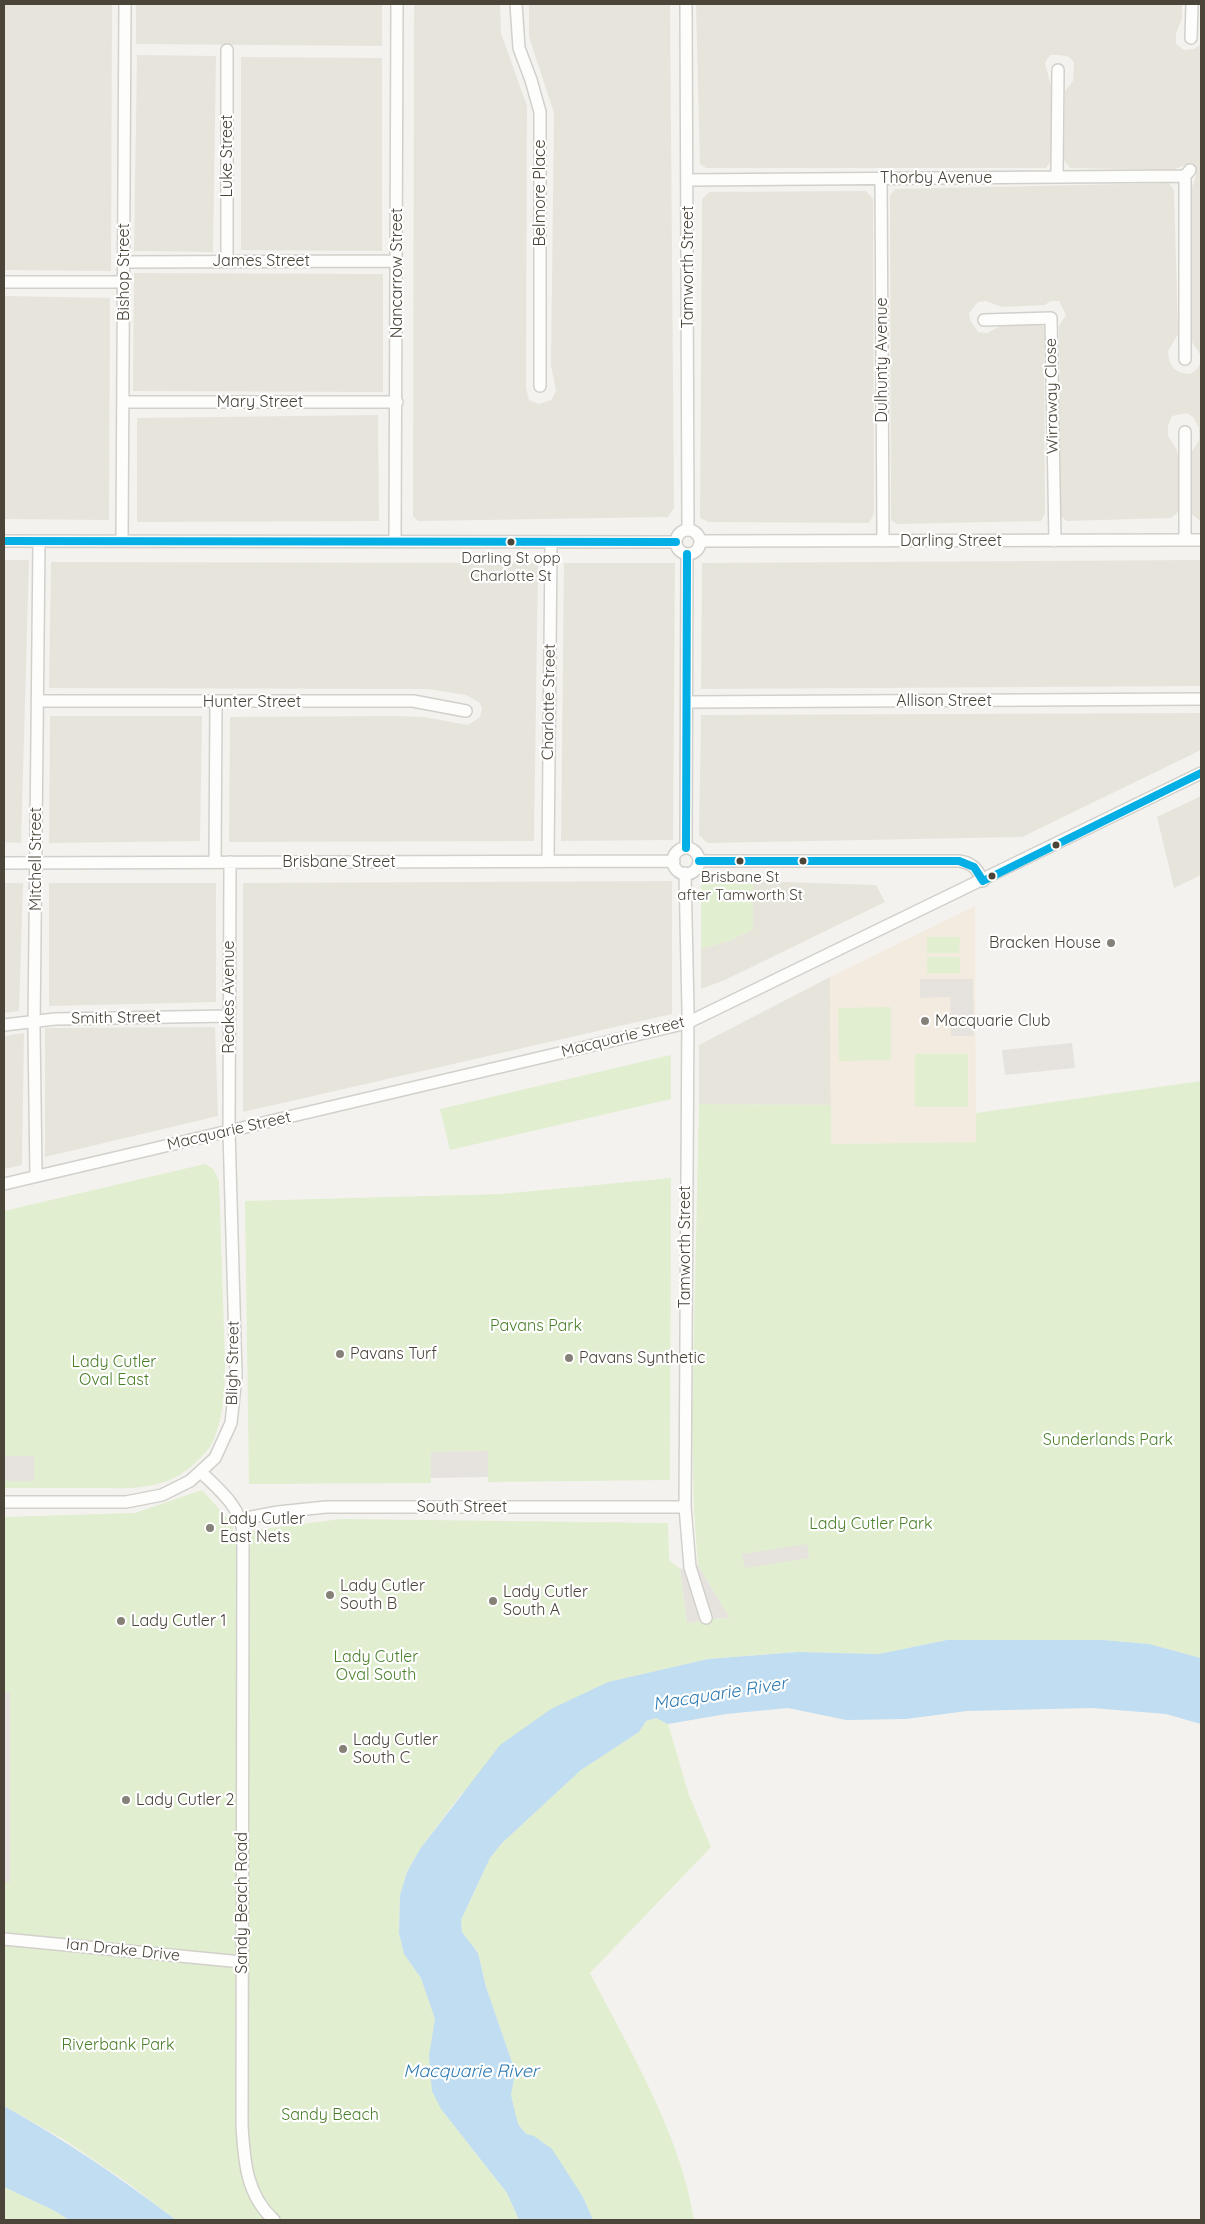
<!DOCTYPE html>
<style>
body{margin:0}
#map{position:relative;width:1205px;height:2224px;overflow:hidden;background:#f4f2ee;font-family:Quicksand,sans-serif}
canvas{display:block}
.frame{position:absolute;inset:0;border:5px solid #4b4439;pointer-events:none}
</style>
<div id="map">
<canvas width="1205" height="2224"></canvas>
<div class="frame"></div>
</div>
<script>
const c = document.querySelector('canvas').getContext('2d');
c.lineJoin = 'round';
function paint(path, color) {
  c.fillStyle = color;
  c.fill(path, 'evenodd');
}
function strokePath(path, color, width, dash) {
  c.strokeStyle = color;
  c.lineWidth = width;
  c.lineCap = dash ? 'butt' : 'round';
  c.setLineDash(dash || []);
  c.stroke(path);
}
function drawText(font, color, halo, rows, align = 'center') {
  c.font = font + ' Quicksand,sans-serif';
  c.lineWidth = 4.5;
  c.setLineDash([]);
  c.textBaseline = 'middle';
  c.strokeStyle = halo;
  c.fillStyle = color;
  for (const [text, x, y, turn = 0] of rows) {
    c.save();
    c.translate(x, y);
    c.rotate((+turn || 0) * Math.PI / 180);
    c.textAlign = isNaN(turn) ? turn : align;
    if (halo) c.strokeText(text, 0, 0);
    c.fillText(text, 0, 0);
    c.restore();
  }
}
paint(new Path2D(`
 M4 4H112L111 271 4 270Z
 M136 4H382V46L136 44Z
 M414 4H500L501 33 527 106 526 388 529 400 539 404 551 400 556 391 551 365 554 113 529 37V4H670L674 508 668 517 418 521 413 516Z
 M696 4H1182V19L1176 33V44L1184 50 1194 49 1201 44V522L1192 514 1189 456 1199 440V428L1194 418 1187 413 1172 416 1168 426V436L1177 450 1178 456 1179 511 1171 518 1067 521 1061 517 1059 326 1066 315 1059 301H1050L1045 305 1002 307 986 301 978 302 969 313 970 320 978 332 987 333 1003 325 1038 323 1044 327 1045 514 1041 521 897 524 891 520 890 196 895 189 1169 183 1174 190 1178 334 1168 351 1169 360 1173 368 1181 373 1190 374 1197 369 1201 362 1200 354 1192 342 1189 332 1190 192 1196 176 1195 168 1191 163 1172 170 1070 168 1064 160 1065 91 1073 81 1074 62 1069 57 1060 55H1050L1045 63 1052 90V159L1046 168H706L700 164Z
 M137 55 216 56 213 252 134 251Z
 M241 57 382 58V251L241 250Z
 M866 191 873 199 874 513 869 523 709 522 700 518 702 199 709 192Z
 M134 273 383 274V392L133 391Z
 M4 296 110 298 109 520 4 519Z
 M378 415 379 521 137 522V418Z
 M4 560H29L21 843 4 842Z
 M1201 560V686L701 689 702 563Z
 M51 562 538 563 534 841 229 842 230 717 396 716 424 717 468 725 480 717 482 709 480 703 466 695 428 689 49 688Z
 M564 563H675L673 840 561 841Z
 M1201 713V750L1022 837 707 843 699 835 701 715Z
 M50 716H202L200 841 49 843Z
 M1201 796V875L1174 888 1157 817Z
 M672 881V1014L243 1112V883Z
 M753 881 876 885 885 902 725 980 701 989V949L731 940 753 929Z
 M4 883H23L19 1011 4 1013Z
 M49 883H216V1002L49 1006Z
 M830 977 831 1105 699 1104V1045Z
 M215 1027 218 1116 45 1157V1028Z
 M24 1033 22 1165 4 1169V1036Z`), '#e7e4dc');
paint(new Path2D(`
 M975 906 976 1142 831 1144 830 977Z`), '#f3ebdf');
paint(new Path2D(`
 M701 881H753V929L731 940 701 949Z
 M927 937H960L959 953H927Z
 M927 957H960V973H927Z
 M891 1007V1060L839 1061 838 1008Z
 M915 1054H968V1107H915Z
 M671 1055V1099L450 1150 440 1109Z
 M1201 1081V1658L1149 1644 1103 1640H947L879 1654 798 1652 708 1659 608 1682 461 1794 420 1849 407 1872 400 1895 399 1933 404 1954 421 1978 431 2003 435 2019 433 2037 441 2109 507 2193 519 2220H176L128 2183 63 2139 4 2106V1517L135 1513 202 1490 233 1524V1533L341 1519 668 1523 669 1560 680 1569 687 1623 729 1617 698 1565 694 1511 692 1416 699 1104 831 1105V1144L976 1142V1113Z
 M205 1164 213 1169 219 1180 225 1362C225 1388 224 1416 213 1441 205 1457 182 1477 164 1482 141 1490 116 1488 92 1488 63 1488 33 1488 4 1488V1211Z
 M671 1178 670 1480 488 1482V1451L431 1452V1483L249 1484 245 1201 501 1194Z
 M656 1718 668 1724 689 1795 711 1847 590 1973C630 2051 680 2133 694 2220H593L583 2197 543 2142 526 2134 518 2124 511 2095 514 2079 513 2065 486 1987 478 1953 462 1932 461 1920 490 1858 502 1843 581 1770 639 1732 646 1721Z
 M4 2187 53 2210 69 2220H4Z`), '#e1eecf');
paint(new Path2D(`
 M920 979H973L974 1036H951L950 997 920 998Z
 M1072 1043 1075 1068 1005 1075 1002 1050Z
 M488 1451V1477L431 1478V1452Z
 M4 1456H34V1481H4Z
 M807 1544 809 1558 745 1568 742 1554Z
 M698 1565 729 1617 687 1623 680 1569Z
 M4 1692H10V1882H4Z`), '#e6e3df');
paint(new Path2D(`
 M947 1640H1103L1149 1644 1201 1658V1724L1166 1714 1092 1708 967 1711 906 1719 846 1720 788 1708 726 1714 668 1724 656 1718 646 1721 639 1732 581 1770 502 1843 490 1858 461 1920 462 1932 478 1953 486 1987 513 2065 514 2079 511 2095 518 2124 526 2134 534 2136 552 2149 583 2197 593 2220H519L507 2193 441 2109 432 2091 429 2056 435 2019 421 1978 404 1954 399 1933 400 1895 407 1872 420 1849 500 1745 551 1709 608 1682 708 1659 798 1652 879 1654Z
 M4 2106C65 2140 121 2178 176 2220H69L53 2210 4 2187Z`), '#c0ddf1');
const minor = new Path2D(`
 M516 4 519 48 531 80 540 112V386
 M686 4 688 530
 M1191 38 1192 4
 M1057 177 1058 70
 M881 178 883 541
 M688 180 1185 176
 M124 262 397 261
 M227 262V50
 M4 282H124
 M984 320 1051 318 1055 541
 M1185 359V176L1190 170
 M123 402H397
 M1185 432V540
 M676 542a12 12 0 1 1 24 0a12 12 0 1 1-24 0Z
 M4 541 676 542
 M122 541 125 4
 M700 541 1201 540
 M395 542 397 4
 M37 701H413L466 711
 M687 702 1201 699
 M686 848 687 554
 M673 861a13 13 0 1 1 26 0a13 13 0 1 1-26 0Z
 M548 860 551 543
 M699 861H959C973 863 977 869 983 881
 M215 862 216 702
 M4 863 674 861
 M685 873 688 1010 685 1507 690 1567 706 1618
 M4 1025 55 1019 229 1016
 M36 1176 34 1029 39 541
 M4 1184 687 1023 1201 773
 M201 1472C219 1490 239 1505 243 1531L242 2125C244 2160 246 2195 274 2220
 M4 1502H126L162 1495 190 1481 215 1458 231 1423 236 1376 229 1131 230 862
 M241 1519 278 1512 326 1507H685
 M4 1939 242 1962`);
strokePath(minor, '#d2d0cb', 14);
strokePath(minor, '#fdfdfc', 11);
strokePath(new Path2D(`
 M4 541 676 542
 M686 848 687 554
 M699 861H959L974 867 983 881
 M983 881 1201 773`), '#04afe6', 8);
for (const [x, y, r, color] of [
 [511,542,4.5,"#4b4439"],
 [1056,845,4.5,"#4b4439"],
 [740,861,4.5,"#4b4439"],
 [803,861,4.5,"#4b4439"],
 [992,876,4.5,"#4b4439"],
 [1111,943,5,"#868178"],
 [925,1021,5,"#868178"],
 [340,1354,5,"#868178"],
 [569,1358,5,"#868178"],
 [210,1528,5,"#868178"],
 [330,1595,5,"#868178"],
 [493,1601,5,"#868178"],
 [121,1621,5,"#868178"],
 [343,1749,5,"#868178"],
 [126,1800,5,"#868178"]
]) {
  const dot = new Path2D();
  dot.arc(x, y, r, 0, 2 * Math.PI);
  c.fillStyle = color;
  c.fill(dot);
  strokePath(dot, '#fff', 2);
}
drawText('15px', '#4b4439', '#fff', [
 ["Darling St opp",511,558],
 ["Charlotte St",511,576],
 ["Brisbane St",740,877],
 ["after Tamworth St",740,895]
]);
drawText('16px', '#4b4439', '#fff', [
 ["Luke Street",227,156,-90],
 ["Thorby Avenue",936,178],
 ["Belmore Place",540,193,-90],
 ["James Street",261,261],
 ["Tamworth Street",688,267,-90],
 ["Bishop Street",124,272,-90],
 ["Nancarrow Street",397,273,-90],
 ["Dulhunty Avenue",882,360,-90],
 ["Wirraway Close",1052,396,-91],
 ["Mary Street",260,402],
 ["Darling Street",951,541],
 ["Allison Street",944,701],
 ["Hunter Street",252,702],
 ["Charlotte Street",549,702,-89],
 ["Mitchell Street",36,859,-90],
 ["Brisbane Street",339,862],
 ["Reakes Avenue",229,997,-90],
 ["Smith Street",116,1018,-1],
 ["Macquarie Street",623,1037,-14],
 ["Macquarie Street",229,1131,-13],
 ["Tamworth Street",685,1247,-90],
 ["Bligh Street",233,1363,-89],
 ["South Street",462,1507],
 ["Sandy Beach Road",242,1903,-90],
 ["Ian Drake Drive",123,1950,6]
]);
drawText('16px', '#4b4439', '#fff', [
 ["Bracken House",1101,943,"right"],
 ["Macquarie Club",935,1021],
 ["Pavans Turf",350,1354],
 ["Pavans Synthetic",579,1358],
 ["Lady Cutler",220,1519],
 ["East Nets",220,1537],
 ["Lady Cutler",340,1586],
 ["South B",340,1604],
 ["Lady Cutler",503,1592],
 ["South A",503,1610],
 ["Lady Cutler 1",131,1621],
 ["Lady Cutler",353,1740],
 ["South C",353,1758],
 ["Lady Cutler 2",136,1800]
], 'left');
drawText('16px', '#4a7f2a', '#fff', [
 ["Pavans Park",536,1326],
 ["Lady Cutler",114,1362],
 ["Oval East",114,1380],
 ["Sunderlands Park",1108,1440],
 ["Lady Cutler Park",871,1524],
 ["Lady Cutler",376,1657],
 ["Oval South",376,1675],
 ["Riverbank Park",118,2045],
 ["Sandy Beach",330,2115]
]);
drawText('italic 18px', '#2e7ab2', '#fff', [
 ["Macquarie River",720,1694,-9],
 ["Macquarie River",471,2072]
]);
</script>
